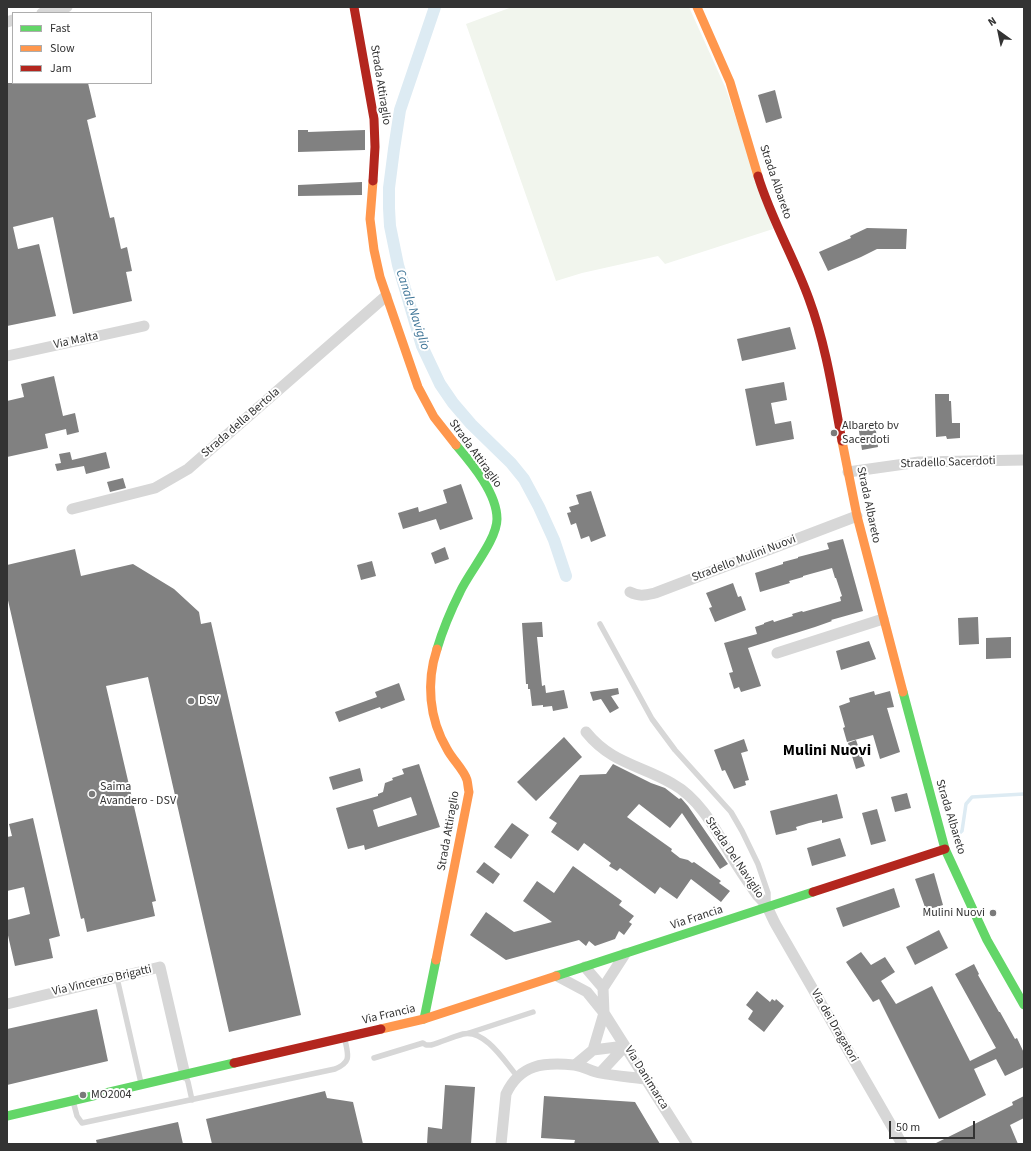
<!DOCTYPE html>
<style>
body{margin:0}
#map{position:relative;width:1031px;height:1151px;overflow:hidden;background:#fff;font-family:"Source Sans 3",sans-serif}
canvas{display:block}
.frame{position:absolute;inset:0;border:8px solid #333;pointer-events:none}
.legend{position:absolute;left:12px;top:12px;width:140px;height:72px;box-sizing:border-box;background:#fff;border:1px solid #adadad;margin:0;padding:5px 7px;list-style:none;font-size:12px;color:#333}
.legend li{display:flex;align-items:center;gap:8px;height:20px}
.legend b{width:20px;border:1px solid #adadad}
.north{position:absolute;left:979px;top:12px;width:40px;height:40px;-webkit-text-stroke:3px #fff;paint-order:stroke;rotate:327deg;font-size:11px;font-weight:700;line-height:16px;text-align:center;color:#333}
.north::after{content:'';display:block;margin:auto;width:14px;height:18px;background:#333;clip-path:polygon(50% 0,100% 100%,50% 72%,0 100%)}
.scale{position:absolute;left:889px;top:1121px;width:86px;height:18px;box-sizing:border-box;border:2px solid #333;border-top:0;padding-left:5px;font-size:12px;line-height:14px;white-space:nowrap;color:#333;-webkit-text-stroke:3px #fff;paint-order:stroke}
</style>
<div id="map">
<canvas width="1031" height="1151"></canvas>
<div class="frame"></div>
<ul class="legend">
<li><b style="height:5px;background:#63d668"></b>Fast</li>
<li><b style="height:5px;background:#ff974d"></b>Slow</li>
<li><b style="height:5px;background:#b3261e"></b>Jam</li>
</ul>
<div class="north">N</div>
<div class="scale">50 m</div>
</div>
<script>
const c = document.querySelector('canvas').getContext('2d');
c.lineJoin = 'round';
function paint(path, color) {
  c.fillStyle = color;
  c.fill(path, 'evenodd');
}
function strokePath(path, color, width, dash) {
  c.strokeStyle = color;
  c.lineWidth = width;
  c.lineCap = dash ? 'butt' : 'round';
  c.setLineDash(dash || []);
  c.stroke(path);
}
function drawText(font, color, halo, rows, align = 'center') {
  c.font = font + ' "Source Sans 3",sans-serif';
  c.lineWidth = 4;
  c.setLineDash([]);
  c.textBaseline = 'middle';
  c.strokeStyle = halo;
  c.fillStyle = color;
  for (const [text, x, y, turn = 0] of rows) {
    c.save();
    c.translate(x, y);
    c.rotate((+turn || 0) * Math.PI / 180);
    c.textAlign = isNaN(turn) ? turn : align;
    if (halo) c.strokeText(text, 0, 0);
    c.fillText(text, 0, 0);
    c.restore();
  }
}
paint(new Path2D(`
 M512 7H689L726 89 773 229 665 264 658 256 582 273 556 281 466 24Z`), '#f1f5ed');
strokePath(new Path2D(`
 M954 838 962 831 966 804 972 797 1024 794`), '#ddebf3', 3.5);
strokePath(new Path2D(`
 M435 7 400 110 394 149 389 188V208L390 226 398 265 422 346 440 384 453 403 471 424 511 463 524 479 539 507 554 540 566 576`), '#ddebf3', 12);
paint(new Path2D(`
 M7 83H88L96 117 87 120 110 218 114 217 121 249 127 247 132 271 126 272 132 301 73 314 53 217 13 227 18 249 39 244 56 316 7 326Z
 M775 90 782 118 766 123 758 95Z
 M298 130H308V132L365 130V150L298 152Z
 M362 182V195L298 196V185Z
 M867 228 907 229 906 249H877L861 257 828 271 819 252 851 238 850 236Z
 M790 327 796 349 742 361 737 339Z
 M54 376 63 416 75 413 79 432 67 435 66 429 45 434 48 448 7 457V401L24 397 21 384Z
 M784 382 787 400 771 403 775 424 791 421 794 439 756 446 745 389Z
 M935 394H949V401H951L952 423H960V438L947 439 946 436 936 437Z
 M875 423 878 447 862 450 858 425Z
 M70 452 72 460 106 452 110 468 86 474 84 466 57 471 55 464 61 463 59 454Z
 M123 478 126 488 110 492 107 482Z
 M461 484 473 519 440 530 436 519 403 529 398 513 418 507 419 512 447 503 443 490Z
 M591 491 606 536 591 542 589 536 581 539 576 523 571 525 567 513 571 512 569 507 579 504 576 495Z
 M843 539 863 611 831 620 832 621 815 627 748 648 761 686 741 692 739 687 734 689 729 673 733 672 724 643 757 634 755 627 764 624V623L773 620 774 622 793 616 792 614 802 611 803 612 841 601 840 597 842 596 836 578H835L832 568 803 576V577L789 581 790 583 760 592 755 573 783 564V562L798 558V557L829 549 827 543Z
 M445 547 449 559 435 564 431 553Z
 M75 549 81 576 133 564 174 589 199 612 201 624 211 622 301 1015 229 1032 148 677 106 686 156 901 152 902 155 916 87 932 84 918 81 919 7 596V565Z
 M372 561 376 576 361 580 357 565Z
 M733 583 738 597 741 596 746 610 715 622 709 608 712 607 706 593Z
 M978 617 979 644 959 645 958 618Z
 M542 622 543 637H537L542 686 545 685 546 693 564 690 568 708 553 711 552 706 543 707V705L532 706 530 689H528V684H526L522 623Z
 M1011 637V658L986 659V638Z
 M869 641 876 659 841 670 836 651Z
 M399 683 405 700 381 709 380 707 339 722 335 712 377 697 375 692Z
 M618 688 619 694 611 696 619 708 610 713 601 699 593 701 590 692Z
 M874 691 875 695 890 691 894 707 887 708 900 752 880 759 873 735 847 742 843 728 845 727 839 706 850 702 849 698Z
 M564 737 582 757 536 801 517 782Z
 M744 739 748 751 741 753 749 780 745 781 746 785 734 789 725 770 722 771 714 750Z
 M856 740 865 766 856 769 848 743Z
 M419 764 440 827 365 850 364 845 348 849 336 808 378 796V794L383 792 385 783 393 780 392 778 404 774 402 769ZM411 797 417 815 378 827 373 810Z
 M613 764 651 783 665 788 679 799 681 798 688 806 728 864 720 869 682 813 670 828 639 804 627 817 672 849 671 851 680 858 688 860 692 863 694 862 721 881 719 883 730 891 721 902 691 879 677 899 660 887 655 894 620 868 617 871 609 866 611 863 584 843 578 851 551 832 557 823 549 818 580 775 606 774Z
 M360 768 363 781 333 790 329 777Z
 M907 793 911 808 895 812 891 797Z
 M837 794 843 818 822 823V820L809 823 796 827 797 830 776 835 770 811Z
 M877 809 886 841 871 845 862 813Z
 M33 818 60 936 49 939 53 958 15 966 7 931V920L30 914 24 887 7 891V837L12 836 9 824Z
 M512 823 529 835 511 859 494 847Z
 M840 838 846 856 812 866 807 848Z
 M484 862 500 874 493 884 476 872Z
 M573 866 622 901 619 905 634 916 629 922 632 924 624 935 619 931 615 939 595 946 589 941 586 946 579 940 506 960 470 935 486 912 514 932 552 922 523 901 537 881 554 893Z
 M934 873 943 905 926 910 915 879Z
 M894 888 900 907 843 927 836 908Z
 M939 930 948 948 915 965 906 947Z
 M861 952 871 965 885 957 895 972 881 981 896 1004 932 986 970 1061 996 1048 955 974 974 964 979 974 978 975 999 1012H1000L1015 1039 1017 1038 1024 1053V1067L1005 1076 996 1059 974 1069 986 1095 939 1119 879 999 873 1002 846 962Z
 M757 991 770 1002 772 999 775 1001 776 999 784 1006 764 1032 748 1019 753 1011 746 1005Z
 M97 1009 108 1061 7 1085V1029Z
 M445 1085 475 1087 471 1144H427L428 1127 442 1129Z
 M325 1091 327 1098 353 1102 363 1144H212L206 1119Z
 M544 1096 635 1102 660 1144H574L575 1140 541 1138Z
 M1024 1096V1118L1010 1125 1018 1144H934L1013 1105 1012 1102Z
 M178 1122 183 1144H97L96 1140Z`), '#818181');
strokePath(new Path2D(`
 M600 624 652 719 675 750 731 812 742 831 758 864 768 893V905
 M117 978 141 1083
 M469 1033 533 1012
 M374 1058 423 1043 426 1045H431C442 1042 452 1037 463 1034 485 1029 505 1062 517 1076
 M186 1077 188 1082 192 1100
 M73 1101 77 1116 82 1123 335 1069C352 1062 348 1055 345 1040`), '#d7d7d7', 5.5);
strokePath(new Path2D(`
 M42 13 67 7
 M7 22 13 20
 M7 356 144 326
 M848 472 919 462 1024 460
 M72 509 155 488 188 469 386 296
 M630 592C639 597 646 595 655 593L857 516
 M777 653 883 619
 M586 732C612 764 641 765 673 784 704 801 721 841 740 870 745 878 751 886 757 895 761 899 766 904 768 909 771 914 773 920 776 925L902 1144
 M585 967 603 988
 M557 976 587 992 604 1013 687 1144
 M7 1004 160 967 185 1075
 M593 1050 625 1046
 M575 1065 593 1050 604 1013 603 988 625 954
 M600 1073 625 1046
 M501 1144 506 1094C520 1064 544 1062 574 1065 583 1066 591 1071 600 1073 615 1076 631 1077 646 1079`), '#d7d7d7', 11);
strokePath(new Path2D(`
 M437 649C443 629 451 610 460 592 469 572 497 540 497 519 497 493 472 464 456 445
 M903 692 945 849 987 940 1024 1005
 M556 976 813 892
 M424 1019 436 960
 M7 1116 234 1063`), '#63d668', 9);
strokePath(new Path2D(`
 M697 7 730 82 758 176
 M373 181 370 219 374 250 380 277 418 387 434 417 456 445
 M842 441 857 516 903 692
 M436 960 469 792C468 788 468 784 467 780 464 770 452 759 447 749 429 719 426 682 437 649
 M381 1029 424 1019 556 976`), '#ff974d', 9);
strokePath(new Path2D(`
 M354 7 374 119 375 147 373 181
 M758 176C771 219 794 257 809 299 826 345 833 393 842 441
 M813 892 945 849
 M234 1063 381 1029`), '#b3261e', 9);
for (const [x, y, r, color] of [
 [834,433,4,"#7a7a7a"],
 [191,701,4,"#7a7a7a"],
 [92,794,4,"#7a7a7a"],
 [993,913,4,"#7a7a7a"],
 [83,1095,4,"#7a7a7a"]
]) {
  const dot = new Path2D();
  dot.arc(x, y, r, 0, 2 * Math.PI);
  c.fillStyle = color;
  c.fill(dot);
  strokePath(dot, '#fff', 1.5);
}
drawText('12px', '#333', '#fff', [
 ["Strada Attiraglio",380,85,81],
 ["Strada Albareto",775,182,71],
 ["Via Malta",76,341,-12],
 ["Strada della Bertola",241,423,-41],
 ["Strada Attiraglio",475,454,54],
 ["Stradello Sacerdoti",948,463,-2],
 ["Strada Albareto",868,505,78],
 ["Stradello Mulini Nuovi",744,559,-21],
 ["Strada Albareto",950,817,73],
 ["Strada Attiraglio",449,831,-80],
 ["Strada Del Naviglio",734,858,56],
 ["Via Francia",697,918,-18],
 ["Via Vincenzo Brigatti",102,981,-13],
 ["Via Francia",389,1015,-13],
 ["Via dei Dragatori",834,1026,60],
 ["Via Danimarca",646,1078,58]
]);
drawText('12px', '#333', '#fff', [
 ["Albareto bv",842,426],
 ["Sacerdoti",842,440],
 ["DSV",199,701],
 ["Saima",100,787],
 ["Avandero - DSV",100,801],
 ["Mulini Nuovi",985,913,"right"],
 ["MO2004",91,1095]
], 'left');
drawText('italic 13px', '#3f7597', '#fff', [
 ["Canale Naviglio",412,310,72]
]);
drawText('bold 16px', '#000', '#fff', [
 ["Mulini Nuovi",827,751]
]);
</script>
